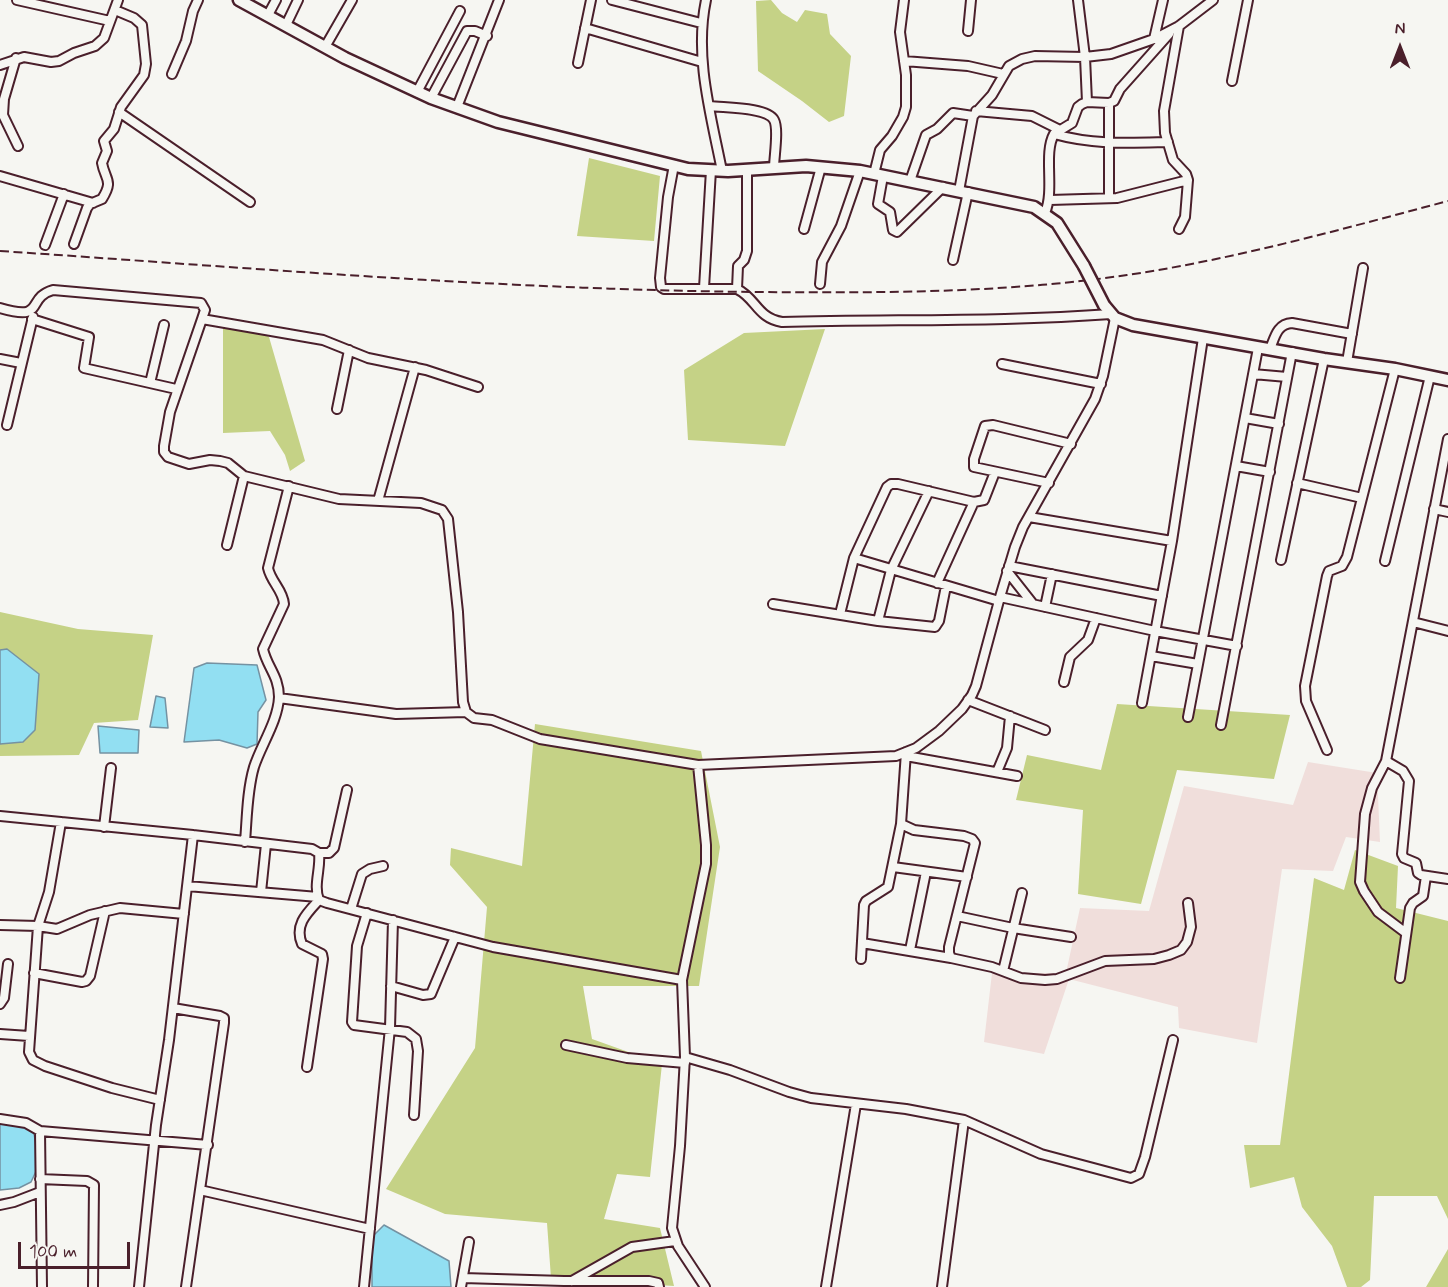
<!DOCTYPE html>
<style>
body{margin:0}
#map{position:relative;width:1448px;height:1287px;overflow:hidden;background:#f6f6f2;font-family:Mynerve,sans-serif}
canvas{display:block}
.north{position:absolute;left:1370px;top:18px;width:60px;height:60px;-webkit-text-stroke:4px #f6f6f2;paint-order:stroke;rotate:0deg;font-size:16px;font-weight:700;line-height:24px;text-align:center;color:#4a1f2b}
.north::after{content:'';display:block;margin:auto;width:21px;height:27px;background:#4a1f2b;clip-path:polygon(50% 0,100% 100%,50% 72%,0 100%)}
.scale{position:absolute;left:18px;top:1242px;width:112px;height:27px;box-sizing:border-box;border:3px solid #4a1f2b;border-top:0;padding-left:8px;font-size:18px;line-height:21px;white-space:nowrap;color:#4a1f2b;-webkit-text-stroke:4px #f6f6f2;paint-order:stroke}
</style>
<div id="map">
<canvas width="1448" height="1287"></canvas>
<div class="north">N</div>
<div class="scale">100 m</div>
</div>
<script>
const c = document.querySelector('canvas').getContext('2d');
c.lineJoin = 'round';
function paint(path, color) {
  c.fillStyle = color;
  c.fill(path, 'evenodd');
}
function strokePath(path, color, width, dash) {
  c.strokeStyle = color;
  c.lineWidth = width;
  c.lineCap = dash ? 'butt' : 'round';
  c.setLineDash(dash || []);
  c.stroke(path);
}
paint(new Path2D(`
 M1308 762 1377 773 1380 842 1346 837 1333 871 1282 869 1257 1043 1179 1028 1178 1007 1069 979 1044 1054 984 1042 992 973H1066L1080 908 1149 911 1184 786 1293 805Z`), '#f0dedb');
paint(new Path2D(`
 M771 0 782 13 797 22 805 10 827 14 830 34 851 56 844 116 829 122 802 101 758 71 756 1Z
 M589 158 660 176 654 241 577 236Z
 M223 327 260 330 269 337 305 461 290 471 285 455 270 431 223 433Z
 M825 329 785 446 688 440 684 370 744 333Z
 M0 612 78 629 153 635 138 720 94 723 79 755 0 756Z
 M1117 704 1290 715 1274 779 1177 770 1141 904 1078 894 1083 810 1016 800 1027 755 1101 770Z
 M535 724 701 751 720 847 699 986H583L592 1039 662 1064 650 1177 617 1174 604 1219 660 1228 674 1286 551 1278 547 1223 445 1214 386 1189 475 1048 487 907 450 865 451 848 522 866Z
 M1355 850 1398 866 1396 908 1448 921V1219L1437 1196H1374L1370 1280 1361 1287H1347L1332 1246 1302 1207 1294 1177 1250 1188 1244 1145H1280L1314 878 1344 890Z
 M1448 1249V1287H1426Z`), '#c5d286');
const water = new Path2D(`
 M7 649 39 674 35 730 23 742 0 744V650Z
 M207 663 257 665 266 700 258 712 257 744 247 748 219 740 184 742 194 668Z
 M156 696 165 698 168 728 150 727Z
 M98 726 139 730 138 753H100Z
 M0 1122 33 1127 39 1165 31 1182 19 1188 0 1190Z
 M384 1225 449 1261 451 1287H372V1237Z`);
paint(water, '#92dff2');
strokePath(water, '#7592a2', 1.5);
const street = new Path2D(`
 M17 0 110 21
 M612 0 701 23
 M706 0C694 57 711 115 722 171
 M1078 0 1085 57 1087 102
 M268 15 276 0
 M286 25 298 0
 M585 28 702 62
 M968 31 971 0
 M1154 39 1163 0
 M325 47 352 0
 M16 58 4 99 3 115 18 146
 M904 61 968 66 1003 74
 M578 63 591 0
 M0 65 24 57 51 62 59 61 74 53 95 46 104 38 118 0
 M172 74 186 41 193 11 198 0
 M1232 81 1248 0
 M417 92 460 11
 M431 98 467 31H475L487 36
 M710 106C724 108 767 107 774 120 779 129 774 157 774 168
 M457 107 499 0
 M976 111 1032 116 1060 130
 M119 112 250 202
 M1054 134C1094 145 1127 143 1168 142
 M674 165 668 197 660 278 661 287 664 289H737C756 298 757 318 782 322 892 319 1002 322 1111 314
 M874 174 880 150 892 136 903 117 906 107V75L900 32 904 0
 M0 176 93 203
 M883 176 878 204 890 212 893 230 897 232 943 187
 M910 181 926 135 937 129 953 113 973 116
 M959 191 973 116 992 95 1009 66 1022 59 1035 56 1085 57 1111 54 1154 39 1179 26 1213 0
 M1109 198V103
 M1050 200 1117 198 1188 180
 M1045 213C1055 189 1043 154 1054 134L1072 123 1078 107 1082 104 1087 102 1109 103 1114 101 1120 89 1169 34
 M804 229 821 167
 M1179 229 1185 217 1188 180 1186 174 1173 160 1165 133 1164 111 1179 26
 M74 244 87 208 90 204 102 199C114 180 105 180 102 163L107 151 104 141 114 129 121 107 144 75 146 64 142 25 134 18 115 10
 M45 245 64 194
 M953 260 968 192
 M820 284 822 262 841 226 860 171
 M704 288 711 170
 M737 289 738 266 744 260 747 251V169
 M0 308C47 322 25 298 53 290L201 303 205 310 202 319 170 412 164 446V452L168 457 189 464 210 460 220 461 228 463 244 476 339 499 421 503 442 510 448 519 458 612 463 702 466 712 474 718 492 720 540 739 698 765 896 756 916 748 939 731 962 709 972 695 976 686 1000 597 1015 547 1023 527 1095 399 1103 376 1115 318
 M32 319 89 337 84 368 176 389
 M202 319 323 340 368 358 426 370 478 387
 M1270 349C1275 337 1277 324 1292 323L1352 334
 M0 359 21 363
 M1347 362 1363 268
 M1002 364 1101 384
 M1253 374 1287 377
 M150 383 164 325
 M337 409 349 350
 M1245 418 1279 424
 M7 425 33 317
 M1236 466 1270 472
 M1049 483 974 467V459L985 426 993 425 1071 444
 M1297 483 1362 498
 M378 501 415 367
 M1434 509 1448 512
 M1029 517 1172 541 1142 703
 M1172 541 1203 338
 M227 545 244 476
 M854 558 999 601
 M1281 560 1324 359
 M1385 561 1430 376
 M1009 566 1162 596
 M1007 571 1033 604
 M937 583 973 504 974 502 984 500 995 472
 M1000 597 1155 631 1237 646
 M773 604 878 621 935 627 939 621 946 586
 M1045 607 1052 574
 M840 614 854 558 887 487 891 484H898L974 502
 M878 621 891 570 929 491
 M1413 622 1448 631
 M1151 656 1198 664
 M1064 682 1070 657 1088 640 1096 618
 M279 698 396 714 466 712
 M968 700 1045 730
 M1188 717 1258 348
 M1221 725 1292 352
 M1327 750 1306 701 1305 686 1327 576 1329 571 1342 566 1347 557 1395 369
 M906 752 901 824 914 830 964 836 972 839 975 843 949 947V953L951 958 992 967 1021 978 1045 980 1057 979 1105 961 1154 959 1169 955 1181 950 1187 942 1191 927 1188 903
 M906 756 1017 776
 M1386 761 1403 771 1409 781 1402 854 1404 858 1416 863 1418 873 1421 875 1448 879
 M698 765 706 845V864L682 980 685 1057 680 1146 672 1228 678 1246 705 1287
 M997 772 1007 748 1010 716
 M0 816 193 835 312 849 319 853C321 869 313 885 319 900L327 903 493 947 682 980
 M61 822 49 892 38 926 29 1052 33 1060 45 1066 112 1088 160 1100
 M104 827 111 768
 M245 842C247 818 247 791 254 767 261 745 278 721 279 697 279 676 267 667 263 649L284 604C283 590 271 582 268 568L289 486
 M319 853H329L334 848 347 790
 M893 867 967 877
 M187 886 318 897
 M261 892 266 844
 M351 909 362 874 370 869 383 866
 M367 913 357 946 352 1022 354 1025 407 1032 416 1039 418 1051 414 1115
 M957 916 1013 928 1071 937
 M0 925 38 926 57 929 90 915 120 908 184 914
 M1406 933 1378 912 1364 891 1360 882 1365 814 1372 788 1386 761 1448 439
 M862 943 951 958
 M910 950 926 872
 M861 959 864 905 866 901 888 887 901 824
 M1003 971 1022 893
 M34 973 82 982 86 981 90 976 105 911
 M1400 978 1410 908 1413 903 1423 896 1426 876
 M391 986 423 995 431 994 455 937
 M0 1004 4 998 8 964
 M173 1008 220 1016 224 1018V1023L186 1287
 M0 1034 29 1036
 M566 1045 627 1058 685 1063
 M685 1057 730 1070 789 1092 811 1098 906 1109 964 1120 1041 1154 1131 1178 1139 1174 1145 1157 1173 1040
 M307 1067 323 959 322 954 302 944C294 925 307 913 319 900
 M0 1119 26 1123 40 1131 42 1287
 M40 1131 208 1145
 M40 1179 87 1181 94 1185 93 1287
 M200 1190 370 1229
 M0 1205 14 1202 40 1192
 M463 1278 564 1281H649L658 1283 659 1287
 M572 1281 632 1247 675 1241
 M139 1287 156 1125 169 1040 193 835
 M364 1287 390 1028 393 920
 M461 1287 469 1242
 M826 1287 856 1104
 M942 1287 964 1120`);
const secondary = new Path2D(`
 M239 0 345 58 431 98 498 122 688 169 728 171 806 166 860 171 1034 207 1057 223 1084 266
 M1104 305 1115 318 1133 325 1324 359 1395 369 1448 380`);
strokePath(street, '#4a1f2b', 12);
strokePath(secondary, '#4a1f2b', 15);
strokePath(street, '#f6f6f2', 8);
strokePath(secondary, '#f6f6f2', 10);
strokePath(new Path2D(`
 M0 251C253 268 507 290 761 292 883 293 1006 293 1127 275 1236 259 1342 229 1448 201`), '#4a1f2b', 2, [9, 4.5]);
const secondaryBridge = new Path2D(`
 M1084 266 1104 305`);
strokePath(secondaryBridge, '#4a1f2b', 15, []);
strokePath(secondaryBridge, '#f6f6f2', 10);
</script>
